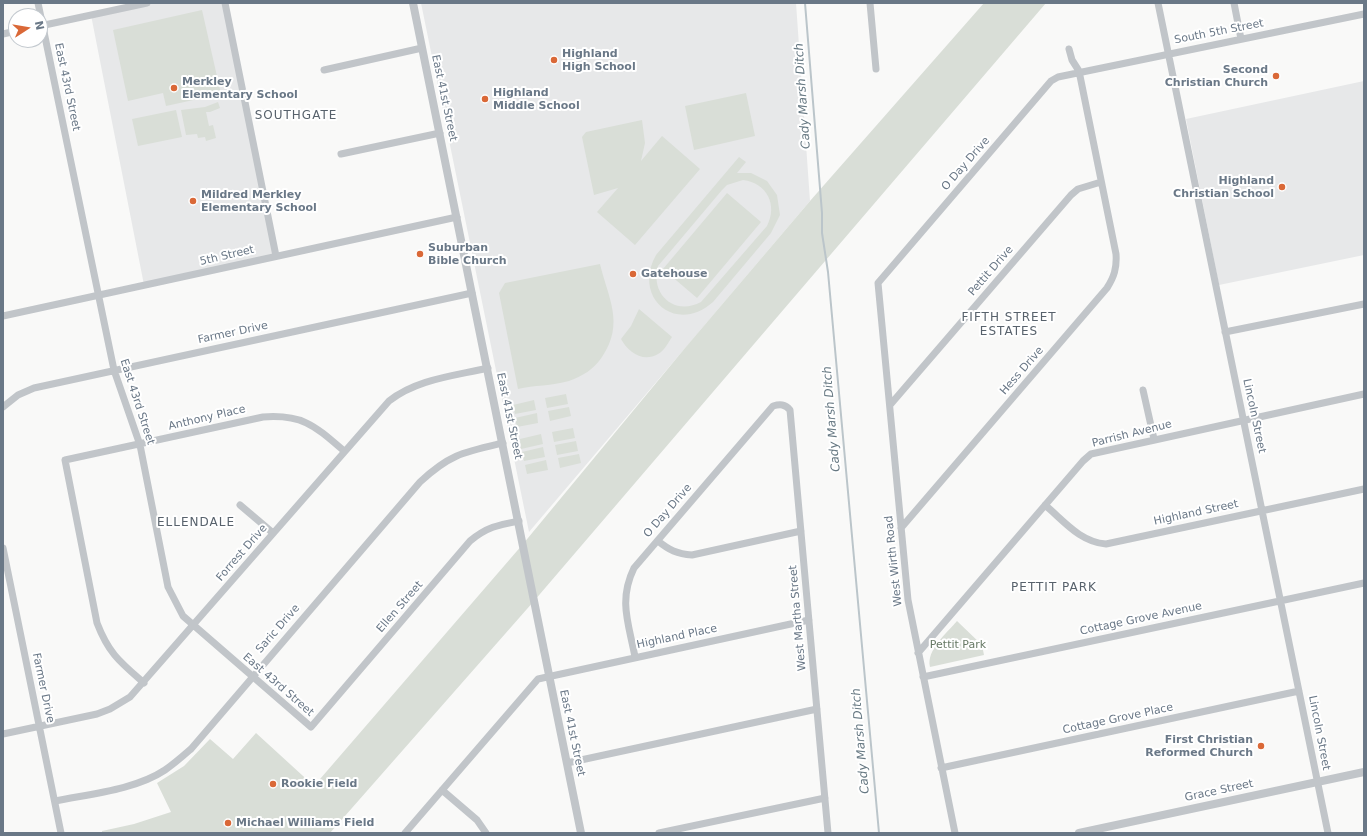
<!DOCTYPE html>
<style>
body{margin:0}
#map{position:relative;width:1367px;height:836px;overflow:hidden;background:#f9f9f8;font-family:"DejaVu Sans",sans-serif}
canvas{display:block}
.frame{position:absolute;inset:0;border:4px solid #6a7887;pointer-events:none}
.north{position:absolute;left:8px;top:8px;width:40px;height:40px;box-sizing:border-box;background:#fff;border:1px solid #c3c9cf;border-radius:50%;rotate:78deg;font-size:11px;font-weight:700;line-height:16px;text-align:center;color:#6a7887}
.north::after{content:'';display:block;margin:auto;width:14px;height:18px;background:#da6837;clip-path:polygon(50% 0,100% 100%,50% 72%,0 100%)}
</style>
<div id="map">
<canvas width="1367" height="836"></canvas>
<div class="frame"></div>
<div class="north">N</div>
</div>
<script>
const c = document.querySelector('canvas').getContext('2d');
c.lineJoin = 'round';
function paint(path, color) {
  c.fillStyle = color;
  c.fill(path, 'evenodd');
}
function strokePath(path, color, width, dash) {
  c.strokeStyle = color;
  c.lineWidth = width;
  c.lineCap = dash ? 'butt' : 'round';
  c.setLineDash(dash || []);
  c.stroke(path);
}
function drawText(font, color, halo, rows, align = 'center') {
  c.font = font + ' "DejaVu Sans",sans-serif';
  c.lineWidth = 4;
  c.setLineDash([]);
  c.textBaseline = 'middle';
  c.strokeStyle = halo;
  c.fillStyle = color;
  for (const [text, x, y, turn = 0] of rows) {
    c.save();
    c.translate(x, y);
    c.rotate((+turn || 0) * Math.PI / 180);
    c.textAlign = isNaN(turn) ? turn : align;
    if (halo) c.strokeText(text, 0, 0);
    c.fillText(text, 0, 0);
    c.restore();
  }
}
paint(new Path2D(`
 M147 3H225L276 256 144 285 91 15Z
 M421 3H796L810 201 529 532Z
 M1364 81V255L1219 285 1186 119Z`), '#e7e8e9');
paint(new Path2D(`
 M984 3H1046L534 601 330 833H102V831L134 824 171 812 157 783 184 766 210 739 233 759 256 733 314 786 523 544 685 348 810 201Z
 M202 10 221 94 166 106 163 93 128 101 113 30Z
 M746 93 755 136 694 150 685 106Z
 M218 102 220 108 210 112H206L209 126 213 125 216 138 206 141 205 137 198 138 197 134 186 135 181 110 205 107Z
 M176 110 182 137 138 146 132 119Z
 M642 120 645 143 641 161 662 136 700 169 635 245 597 212 618 188 594 195 582 137 586 132Z
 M739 157 746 162 737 173H751L767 181 777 195 780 215 771 233 713 302C676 335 632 298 656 255ZM743 180C767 183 778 205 767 226L701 302C675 316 650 295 658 266L722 190 727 185Z
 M727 193 761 222 697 298 663 269Z
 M600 264C608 298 625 323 602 357 594 369 583 376 569 381 552 386 534 385 518 389L499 293 505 283Z
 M639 309 672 337C668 343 664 351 658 354 643 363 628 352 621 339L631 326Z
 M566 394 568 404 547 408 545 398Z
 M534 400 536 410 515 414 513 405Z
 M569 407 571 416 550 421 548 411Z
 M537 413 538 423 517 427 515 418Z
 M573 428 575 438 554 442 552 432Z
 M541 434 543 444 521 449 520 439Z
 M576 441 578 451 557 455 555 445Z
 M543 447 545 457 524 461 522 452Z
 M579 454 581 463 560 468 558 458Z
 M546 460 548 470 527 474 525 465Z
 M957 621 982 645 984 655 930 667C926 650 947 633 957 621Z`), '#d9ded7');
strokePath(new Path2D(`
 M805 3 822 213V233L828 272 879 833`), '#bbc5ca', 2);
strokePath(new Path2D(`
 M38 3 114 370 140 445 168 587 183 616 311 727 470 541C487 527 498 525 519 521
 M225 3 276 256
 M870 3 876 69
 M1158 3 1328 833
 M1234 3 1241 39
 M40 26 147 3
 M3 34 16 31
 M324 70 422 48
 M341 154 440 133
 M3 316 457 217
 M1225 332 1364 304
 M1143 390 1154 439
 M890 405 1071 195 1078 189 1101 182
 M3 407 18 395 34 388 472 293
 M240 505 273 533
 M1045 505C1064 521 1080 542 1106 544L1364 489
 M901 528 1107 288C1114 277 1117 268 1116 254L1079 71 1072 60 1069 49
 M658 541C669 550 677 554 692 555L801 531
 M3 548 61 833
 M918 653 1083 461 1091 454 1364 394
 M635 657C629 624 618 601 634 568L773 406C780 404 785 404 790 410L828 833
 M923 677 1364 583
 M144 683C120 662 109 654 97 623L65 460 263 417C303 414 315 426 344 451
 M3 734 97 714 110 709 130 697 389 401C417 379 454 376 488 368
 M567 763 817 709
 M941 768 1299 691
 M442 790 477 820 486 833
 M55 801C89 794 135 790 165 770 174 764 183 756 191 749L420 482C450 454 464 452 503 443
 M405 833 538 679 809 620
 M659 833 825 798
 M955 833 908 600 878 283 1051 81 1058 77 1364 14`), '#c1c5c9', 7);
strokePath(new Path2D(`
 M413 3 581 833
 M1079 833 1364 772`), '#c1c5c9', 8);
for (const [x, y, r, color] of [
 [554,60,4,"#da6837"],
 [1276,76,4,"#da6837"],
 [174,88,4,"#da6837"],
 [485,99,4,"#da6837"],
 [1282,187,4,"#da6837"],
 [193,201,4,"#da6837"],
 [420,254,4,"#da6837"],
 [633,274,4,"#da6837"],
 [1261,746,4,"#da6837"],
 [273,784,4,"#da6837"],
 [228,823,4,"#da6837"]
]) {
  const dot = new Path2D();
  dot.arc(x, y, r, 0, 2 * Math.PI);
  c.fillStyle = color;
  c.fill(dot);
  strokePath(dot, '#fff', 1.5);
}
drawText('11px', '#6a7887', '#fff', [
 ["South 5th Street",1219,32,-11],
 ["East 43rd Street",67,87,78],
 ["East 41st Street",444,98,78],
 ["O Day Drive",966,164,-49],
 ["5th Street",227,256,-13],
 ["Pettit Drive",991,271,-49],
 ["Farmer Drive",233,333,-12],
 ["Hess Drive",1022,371,-49],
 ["East 43rd Street",137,402,72],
 ["East 41st Street",509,416,78],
 ["Lincoln Street",1254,416,78],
 ["Anthony Place",207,418,-13],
 ["Parrish Avenue",1132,434,-14],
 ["O Day Drive",668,511,-49],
 ["Highland Street",1196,513,-12],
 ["Forrest Drive",242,553,-49],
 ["West Wirth Road",894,561,-96],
 ["Ellen Street",400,607,-49],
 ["West Martha Street",798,618,-95],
 ["Cottage Grove Avenue",1141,619,-12],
 ["Saric Drive",278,629,-49],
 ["Highland Place",677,637,-12],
 ["East 43rd Street",278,685,41],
 ["Farmer Drive",43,688,78],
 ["Cottage Grove Place",1118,719,-12],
 ["East 41st Street",572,733,78],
 ["Lincoln Street",1319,733,79],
 ["Grace Street",1219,791,-12]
]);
drawText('bold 11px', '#6a7887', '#fff', [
 ["Highland",562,54],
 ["High School",562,67],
 ["Second",1268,70,"right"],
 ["Christian Church",1268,83,"right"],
 ["Merkley",182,82],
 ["Elementary School",182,95],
 ["Highland",493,93],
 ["Middle School",493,106],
 ["Highland",1274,181,"right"],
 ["Christian School",1274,194,"right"],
 ["Mildred Merkley",201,195],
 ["Elementary School",201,208],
 ["Suburban",428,248],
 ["Bible Church",428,261],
 ["Gatehouse",641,274],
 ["First Christian",1253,740,"right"],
 ["Reformed Church",1253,753,"right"],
 ["Rookie Field",281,784],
 ["Michael Williams Field",236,823]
], 'left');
drawText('11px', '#677965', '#fff', [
 ["Pettit Park",958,645]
]);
drawText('italic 12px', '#667882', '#fff', [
 ["Cady Marsh Ditch",803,96,-94],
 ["Cady Marsh Ditch",832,419,-95],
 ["Cady Marsh Ditch",861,741,-95]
]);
c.letterSpacing = '1px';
drawText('12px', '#58626c', '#fff', [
 ["SOUTHGATE",296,116],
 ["FIFTH STREET",1009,318],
 ["ESTATES",1009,332],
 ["ELLENDALE",196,523],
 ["PETTIT PARK",1054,588]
]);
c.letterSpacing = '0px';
</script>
